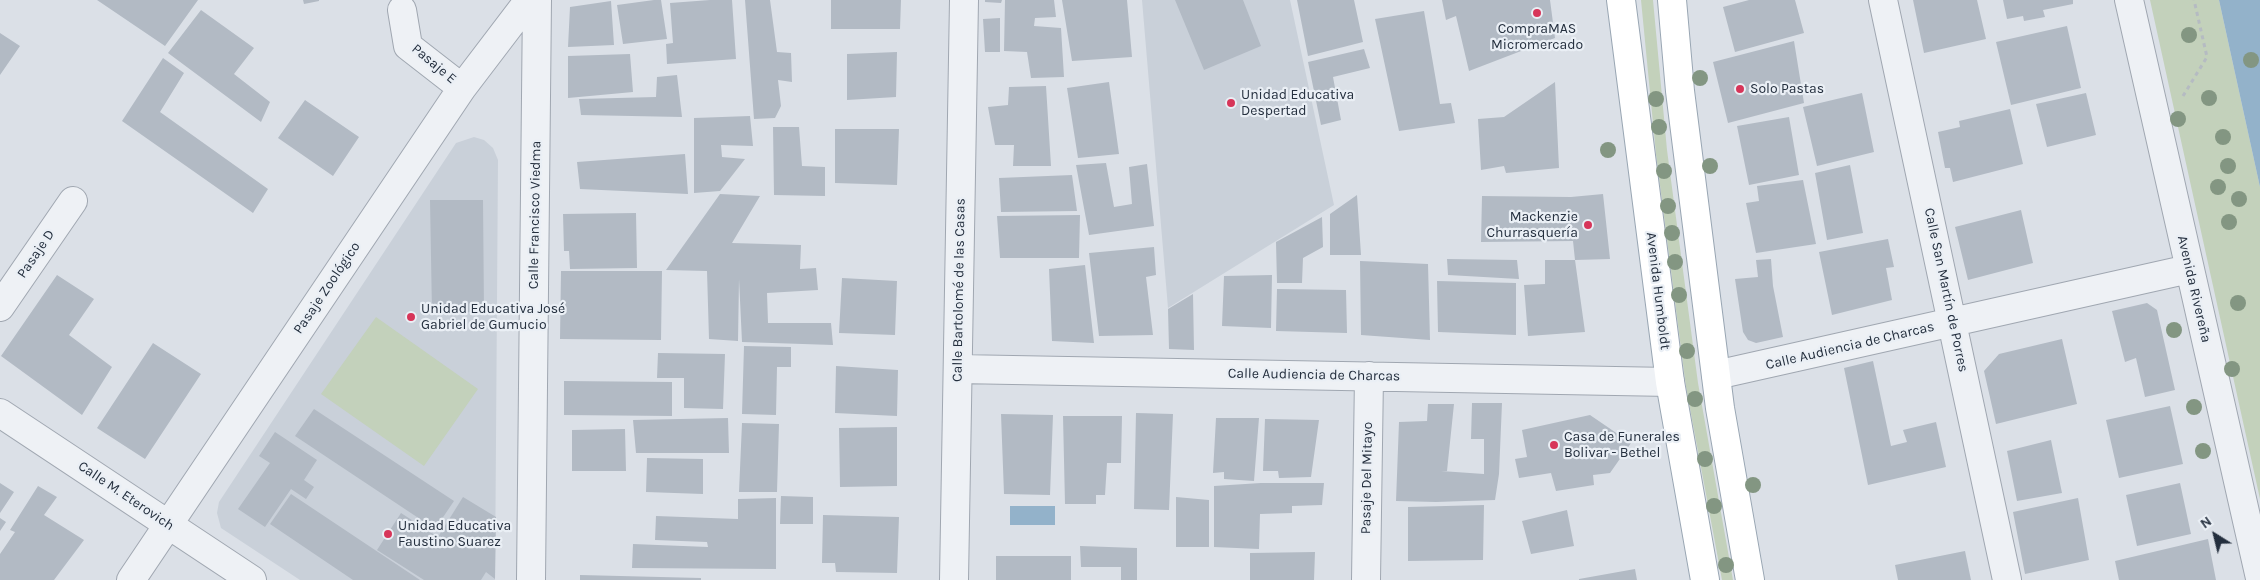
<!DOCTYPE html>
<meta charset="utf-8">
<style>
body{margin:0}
#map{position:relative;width:2260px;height:580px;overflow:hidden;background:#dbe0e7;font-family:Karla,sans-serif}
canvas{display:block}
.north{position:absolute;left:2190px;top:510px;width:50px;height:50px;-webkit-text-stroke:4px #eaeff5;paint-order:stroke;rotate:324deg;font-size:14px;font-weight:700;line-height:20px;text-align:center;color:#242f3e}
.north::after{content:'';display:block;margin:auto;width:18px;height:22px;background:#242f3e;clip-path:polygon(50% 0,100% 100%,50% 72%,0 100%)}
</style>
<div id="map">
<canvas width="2260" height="580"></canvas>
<div class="north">N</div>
</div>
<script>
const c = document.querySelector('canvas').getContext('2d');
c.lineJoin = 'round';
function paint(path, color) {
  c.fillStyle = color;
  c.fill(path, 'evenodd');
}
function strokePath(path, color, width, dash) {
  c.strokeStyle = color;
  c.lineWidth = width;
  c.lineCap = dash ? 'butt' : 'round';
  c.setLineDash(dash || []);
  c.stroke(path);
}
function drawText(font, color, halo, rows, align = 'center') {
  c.font = font + ' Karla,sans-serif';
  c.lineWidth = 4.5;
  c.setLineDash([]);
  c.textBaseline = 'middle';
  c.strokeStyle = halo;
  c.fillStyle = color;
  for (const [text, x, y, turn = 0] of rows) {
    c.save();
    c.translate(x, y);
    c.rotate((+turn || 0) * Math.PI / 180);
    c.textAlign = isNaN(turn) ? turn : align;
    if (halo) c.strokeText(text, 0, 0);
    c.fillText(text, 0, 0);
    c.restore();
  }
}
paint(new Path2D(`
 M1142 0H1290L1334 205 1168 308Z
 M474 137 484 140 493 148 498 160 495 580H300L221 528 217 513 219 502 456 143Z`), '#c9d0d9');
paint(new Path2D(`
 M1641 0H1653L1667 150 1698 383 1733 580H1722L1686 387 1656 154Z
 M2150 0H2219L2260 187V499Z
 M376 317 478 389 424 466 321 394Z`), '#c3d1bb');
paint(new Path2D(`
 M2219 0H2260V187Z
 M1010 506H1055V525H1010Z`), '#93b2ca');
paint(new Path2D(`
 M97 0H198L165 46Z
 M303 0H319V1L304 4Z
 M654 0H661L667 39 623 44 617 5Z
 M710 0H732L736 59 667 64 666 44 673 43 670 3Z
 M745 0H770L777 52 791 53 792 82 778 80 781 106 775 118 754 119Z
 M831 0H901L900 29H831Z
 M985 0H1002L1001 3 985 2Z
 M1005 0H1054L1056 17 1035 18 1034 26 1061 28 1064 77 1031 78 1027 52 1004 51Z
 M1062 0H1127L1132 57 1072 61Z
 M1175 0H1243L1261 46 1204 70Z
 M1297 0H1354L1363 42 1308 56Z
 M1442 0H1550L1555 38 1469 71 1456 16 1446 20Z
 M1749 0H1795L1804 33 1735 52 1723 7Z
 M1913 0H1977L1986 39 1924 53Z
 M2003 0H2073V4L2043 10 2045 17 2024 21 2023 16 2007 19Z
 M611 1 614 45 568 47 570 7Z
 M201 10 254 48 234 74 270 102 261 122 168 53Z
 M1424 11 1440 104 1451 103 1455 123 1399 131 1375 19Z
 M1000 18V52H985L983 19Z
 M2067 26 2081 88 2011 105 1996 42Z
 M0 33 20 46 0 75Z
 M1794 41 1804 103 1728 123 1713 62Z
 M1364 49 1370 68 1333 77 1341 120 1321 125 1308 62Z
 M897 52 896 97 847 100V54Z
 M630 54 633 92 568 98V56Z
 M163 58 184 73 160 112 268 189 253 213 122 121Z
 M677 75 682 117 581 115 579 99 656 97 657 77Z
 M1109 82 1119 154 1078 158 1067 88Z
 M1555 82 1559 168 1506 173 1504 166 1481 170 1478 119 1504 117Z
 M1046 86 1051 166H1013L1014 145H995L988 107 1008 105 1009 87Z
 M1862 93 1874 152 1817 166 1803 107Z
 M2086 93 2096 135 2047 147 2036 104Z
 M305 100 359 137 333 176 278 138Z
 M2010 109 2023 164 1953 182 1950 168H1945L1938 132 1960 127 1959 121Z
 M750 116 753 146 721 145 722 157 745 159 720 191 694 193V118Z
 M1789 117 1799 175 1749 185 1737 126Z
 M773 127H799L802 166 825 167V196L774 195Z
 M835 129H899L897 185 835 183Z
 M685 154 688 194 580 189 577 162Z
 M1106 163 1114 207 1132 204 1129 167 1147 164 1154 226 1089 235 1076 165Z
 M1850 165 1863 233 1827 240 1815 173Z
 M1072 175 1077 211 1001 212 999 178Z
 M1803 180 1816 244 1756 253 1746 203 1759 201 1757 186Z
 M720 194 760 196 732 243 801 245 800 269 816 268 818 290 767 293 768 323H831L833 345 742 342 739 279 738 341 709 339 707 271 666 270Z
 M1603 194 1610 259 1575 260 1573 241 1481 242 1482 196 1571 197Z
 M1357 195 1361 255H1330V214Z
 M430 200H483L484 312 432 313Z
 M2021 210 2033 263 1968 280 1955 227Z
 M636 213 637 268 570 269 569 251H564L563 214Z
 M1080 215 1079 258H1000L997 216Z
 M1322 217 1323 247 1303 258 1302 283H1277L1276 242Z
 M1888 239 1894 267 1886 268 1892 300 1832 315 1819 252Z
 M1154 247 1156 275 1146 277 1153 335 1099 336 1089 253Z
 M1447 259 1517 260 1519 279 1448 275Z
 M1771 259 1773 286 1783 337 1756 343 1748 340 1743 332 1735 279 1758 277 1756 260Z
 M1545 260H1575L1585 332 1528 336 1524 285 1545 284Z
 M1360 261 1428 264 1430 340 1361 335Z
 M1085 265 1094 343 1052 341 1049 269Z
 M561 271H662L661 340 560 339Z
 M57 275 94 299 69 335 112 367 82 415 1 356Z
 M1272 275 1271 328 1222 326 1224 276Z
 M842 278 897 281 895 335 839 333Z
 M1437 281 1516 283V335L1438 332Z
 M1277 289 1346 290 1347 333 1276 331Z
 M1193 294 1194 350 1169 349 1168 309Z
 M2147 303 2157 310 2175 390 2145 397 2136 358 2125 362 2112 311Z
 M2062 339 2077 404 1996 424 1984 371 1999 354Z
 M153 343 201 374 145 459 97 428Z
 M744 346 791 347V367H777L776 415 742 414Z
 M658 353 725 354 723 409 684 408V378H657Z
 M1873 361 1891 446 1907 442 1903 430 1936 422 1946 467 1868 485 1844 368Z
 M836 366 898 370 897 416 835 413Z
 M564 381 672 382V416L564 415Z
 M1472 403H1502L1499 474 1495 500 1436 502 1396 501 1399 422 1427 421 1428 404H1454L1447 471H1441L1484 474V439H1471Z
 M2170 406 2183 464 2119 478 2106 420Z
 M314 409 454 501 435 529 295 436Z
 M1136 413 1173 414 1169 510 1134 509Z
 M1001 414 1053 415 1050 495 1004 494Z
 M1590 415 1631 443 1610 473 1593 475 1594 485 1556 491 1551 473 1519 478 1515 459 1527 457 1522 430Z
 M1063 416H1122L1121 463H1107L1105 495H1096V504H1065Z
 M728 418 729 453H636L633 420Z
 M1216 418H1259L1254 481 1224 479V472L1213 473Z
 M1265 419 1319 420 1311 477 1279 478 1278 471H1263Z
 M742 423 779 424 777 492H739Z
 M897 427V486L840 487 839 428Z
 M625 429 626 471H572V430Z
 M275 432 317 460 304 480 314 487 306 499 291 489 265 527 238 509 270 463 259 456Z
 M2051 440 2062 493 2017 501 2007 451Z
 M647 458 703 459V494L646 492Z
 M0 483 14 492 0 513Z
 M1261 483H1324L1322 505 1292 506V513L1260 514 1259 549 1214 547V486Z
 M2180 483 2191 534 2137 546 2126 495Z
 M38 486 57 497 44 515 84 540 54 580H0V554L15 532 10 530Z
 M291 494 420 580H353L270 524Z
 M781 496 813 497V524H780Z
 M463 497 496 517 495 579 486 572 481 580H424L377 550 401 513 438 537Z
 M1176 497 1209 500V547H1176Z
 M776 498V569L632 568 633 544 708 547 707 542 655 540 656 516 738 519V499Z
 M2078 498 2089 560 2025 574 2013 512Z
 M1484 505 1483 560 1408 561V507Z
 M1567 510 1574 546 1531 554 1522 521Z
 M823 515 899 517 897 573 836 572 835 563H822Z
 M0 518 6 522 0 531Z
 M2208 539 2216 580H2119L2115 561Z
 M1080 546 1137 548V580H1121V567H1081Z
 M1965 551 1971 580H1898L1895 565Z
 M1315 552 1314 580H1250V553Z
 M996 556H1071V580H996Z
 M1635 569 1637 580H1579V579Z
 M580 575 701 578V580H580Z`), '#b2bac4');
const minor = new Path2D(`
 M1883 0 2007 580
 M2129 0 2260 578
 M402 10 408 46 462 88
 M0 307 73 201
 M958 369 1670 382
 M1716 375 2189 269
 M0 413 252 580
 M131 580 462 88 529 0
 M531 580 537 0
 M954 580 964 0
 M1366 580 1369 376`);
const major = new Path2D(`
 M1621 0 1670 382 1705 580
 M1672 0 1680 91 1720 408 1750 580`);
strokePath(minor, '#a0a7b1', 30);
strokePath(major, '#99a6b3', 30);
strokePath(new Path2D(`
 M2183 96 2207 57 2194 0`), '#b5bbc2', 3, [4, 4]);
strokePath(minor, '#eef1f5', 28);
strokePath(major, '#fff', 28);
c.fillStyle = '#839682';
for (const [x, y] of [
 [2189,35],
 [2251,60],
 [1700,78],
 [2209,98],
 [1656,99],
 [2178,119],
 [1659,127],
 [2223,137],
 [1608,150],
 [1710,166],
 [2228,166],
 [1664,171],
 [2218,187],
 [2239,199],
 [1668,206],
 [2229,222],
 [1672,233],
 [1675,262],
 [1679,295],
 [2238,303],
 [2174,330],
 [1687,351],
 [2232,369],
 [1695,399],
 [2194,407],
 [2203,451],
 [1705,459],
 [1753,485],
 [1714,506],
 [1726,565]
]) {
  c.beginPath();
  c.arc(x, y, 8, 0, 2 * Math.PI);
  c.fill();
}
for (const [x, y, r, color] of [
 [1537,13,5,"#d73559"],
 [1740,89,5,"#d73559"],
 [1231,103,5,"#d73559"],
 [1588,225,5,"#d73559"],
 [411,317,5,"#d73559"],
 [1554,445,5,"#d73559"],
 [388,534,5,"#d73559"]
]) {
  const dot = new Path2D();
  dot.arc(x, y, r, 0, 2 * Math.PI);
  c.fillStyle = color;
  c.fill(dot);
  strokePath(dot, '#eaeff5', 2);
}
drawText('14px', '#242f3e', '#eaeff5', [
 ["CompraMAS",1537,29,"center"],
 ["Micromercado",1537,45,"center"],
 ["Solo Pastas",1750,89],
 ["Unidad Educativa",1241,95],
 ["Despertad",1241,111],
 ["Mackenzie",1578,217,"right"],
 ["Churrasquería",1578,233,"right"],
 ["Unidad Educativa José",421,309],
 ["Gabriel de Gumucio",421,325],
 ["Casa de Funerales",1564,437],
 ["Bolivar - Bethel",1564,453],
 ["Unidad Educativa",398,526],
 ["Faustino Suarez",398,542]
], 'left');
drawText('14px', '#242f3e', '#eaeff5', [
 ["Pasaje E",434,64,40],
 ["Calle Francisco Viedma",535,215,-89],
 ["Pasaje D",36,254,-56],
 ["Pasaje Zoológico",327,288,-56],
 ["Avenida Rivereña",2194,289,77],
 ["Calle Bartolomé de las Casas",959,290,-89],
 ["Calle San Martín de Porres",1946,290,78],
 ["Avenida Humboldt",1658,291,83],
 ["Calle Audiencia de Charcas",1850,346,-13],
 ["Calle Audiencia de Charcas",1314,375,1],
 ["Pasaje Del Mitayo",1367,478,-89],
 ["Calle M. Eterovich",126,496,34]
]);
</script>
